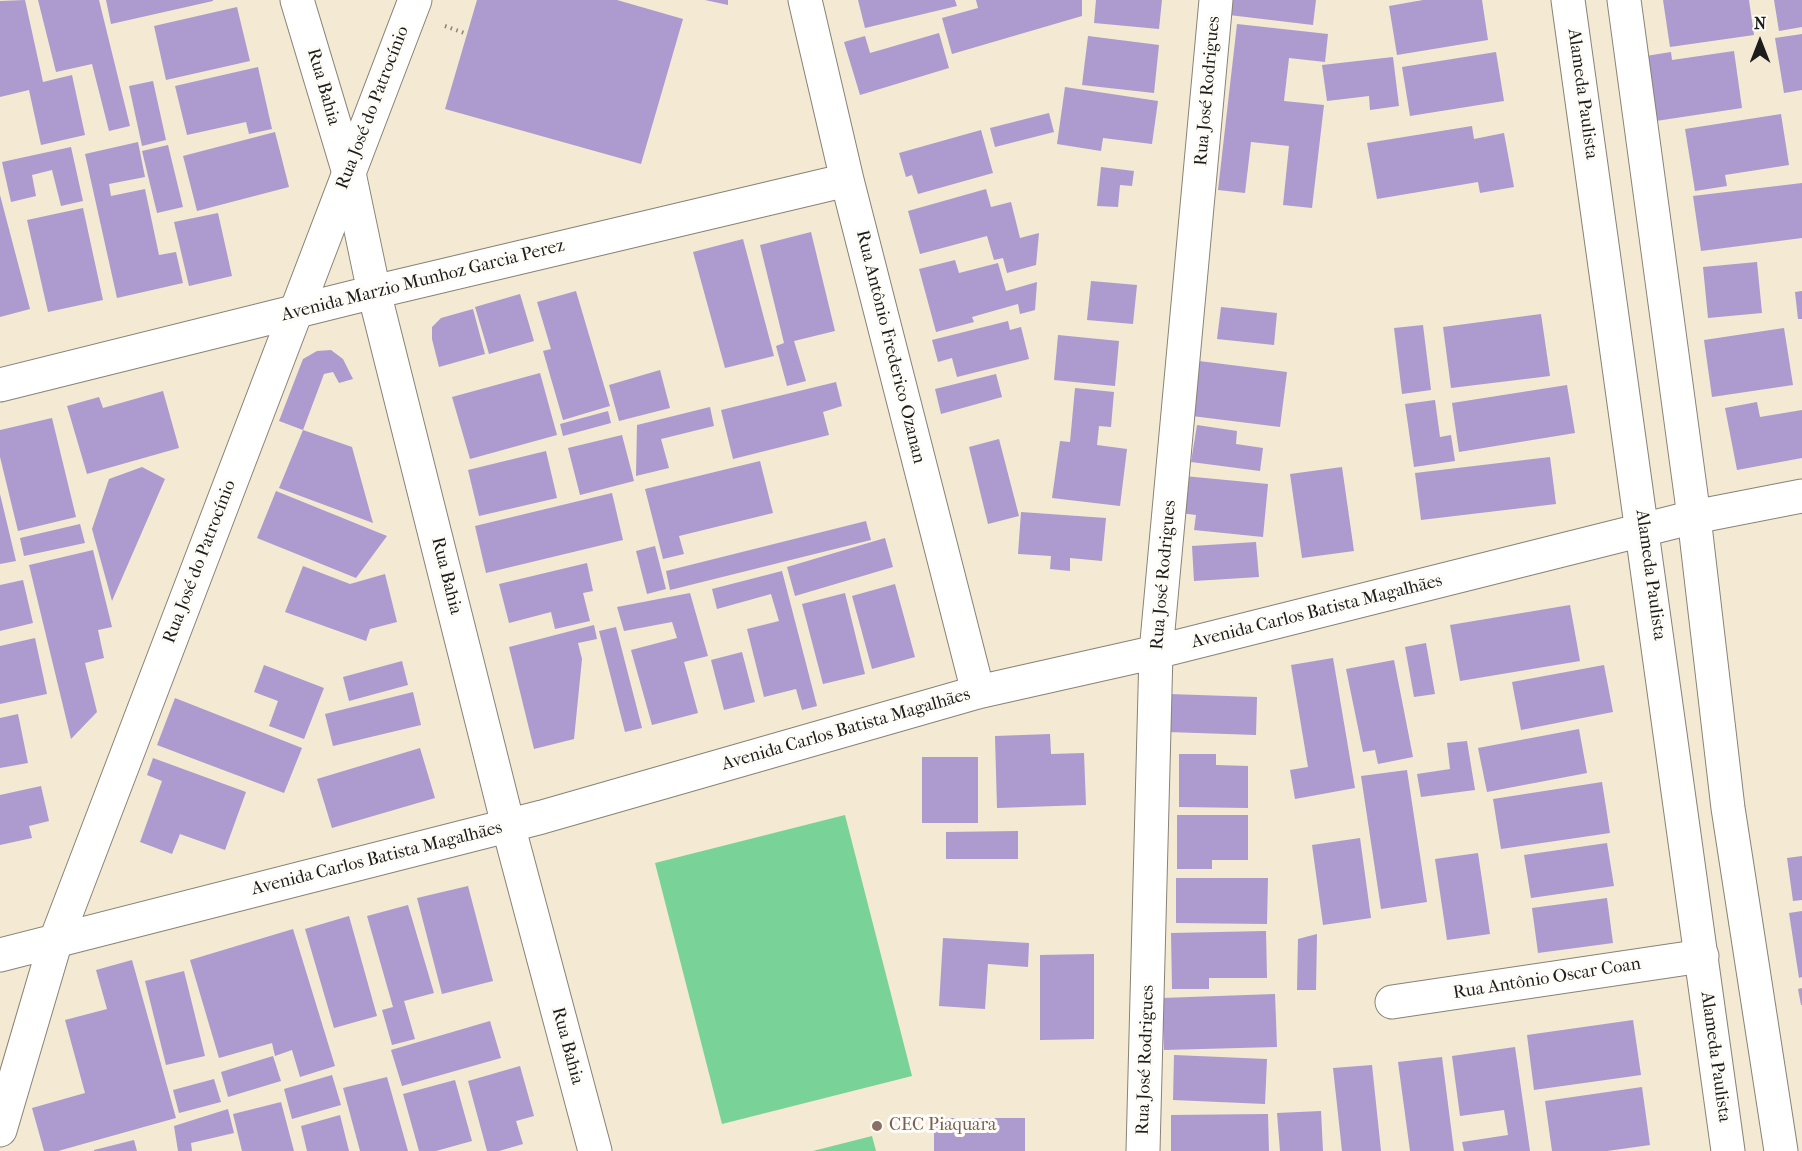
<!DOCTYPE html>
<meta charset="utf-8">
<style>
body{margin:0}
#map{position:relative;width:1802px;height:1151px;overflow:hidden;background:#f4e9d2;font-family:"IM FELL French Canon",serif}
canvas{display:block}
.north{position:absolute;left:1730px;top:12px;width:60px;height:60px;-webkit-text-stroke:4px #fdfcf7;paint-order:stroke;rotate:0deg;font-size:16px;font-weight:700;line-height:24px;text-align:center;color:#1c1c1c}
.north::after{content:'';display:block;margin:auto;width:21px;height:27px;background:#1c1c1c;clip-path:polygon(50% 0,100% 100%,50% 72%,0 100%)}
</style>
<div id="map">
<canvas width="1802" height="1151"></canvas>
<div class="north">N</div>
</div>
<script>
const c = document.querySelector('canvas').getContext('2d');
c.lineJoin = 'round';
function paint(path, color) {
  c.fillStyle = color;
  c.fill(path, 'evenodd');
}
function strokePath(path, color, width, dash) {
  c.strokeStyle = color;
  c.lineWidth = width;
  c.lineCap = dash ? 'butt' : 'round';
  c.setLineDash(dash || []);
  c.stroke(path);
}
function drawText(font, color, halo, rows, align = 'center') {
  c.font = font + ' "IM FELL French Canon",serif';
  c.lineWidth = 6;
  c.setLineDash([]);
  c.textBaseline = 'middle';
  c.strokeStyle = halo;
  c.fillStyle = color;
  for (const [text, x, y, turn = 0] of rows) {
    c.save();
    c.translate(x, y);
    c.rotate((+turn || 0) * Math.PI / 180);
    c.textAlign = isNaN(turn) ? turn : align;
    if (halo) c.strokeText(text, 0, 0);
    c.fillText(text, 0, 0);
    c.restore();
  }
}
paint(new Path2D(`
 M845 815 912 1076 722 1124 655 863Z
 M872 1136 876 1151H813Z`), '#79d297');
paint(new Path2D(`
 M25 0 43 82 72 75 85 135 41 145 29 90 0 97V1Z
 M38 0H99L130 126 109 131 92 64 56 72Z
 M106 0H213V1L111 24Z
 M477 0H617L683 19 641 164 445 109Z
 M705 0H728V5Z
 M858 0H955L957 6 865 28Z
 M976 0H1082V16L952 54 942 18 978 8Z
 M1096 0H1162L1159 29 1094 23Z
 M1231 0H1316L1313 25 1229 15Z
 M1423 0H1482L1488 40 1397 55 1389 6Z
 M1663 0H1749L1754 35 1670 47Z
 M1774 0H1802V27L1779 31Z
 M237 7 250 61 166 80 154 26Z
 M1237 24 1328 34 1325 62 1289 58 1284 101 1324 105 1312 208 1283 205 1289 146 1251 142 1245 193 1218 190Z
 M939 33 949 68 860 95 844 42 865 36 870 53Z
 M1802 34V90L1784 93 1775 38Z
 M1088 36 1159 45 1154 93 1082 85Z
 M1734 51 1742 108 1656 121 1646 56 1671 52 1672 60Z
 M1496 52 1504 101 1410 116 1402 67Z
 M1393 57 1399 106 1370 110 1369 96 1327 101 1322 65Z
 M258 67 272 129 249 134 246 122 187 135 175 86Z
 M153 81 166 140 142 146 129 86Z
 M1065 87 1158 101 1152 144 1103 138 1101 151 1057 144Z
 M1049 113 1054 132 995 147 990 128Z
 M1781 114 1789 165 1725 175 1727 186 1695 191 1685 129Z
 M1472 126 1474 139 1504 133 1514 187 1480 193 1478 182 1377 199 1367 143Z
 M981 130 993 173 918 194 912 175 906 177 899 153Z
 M275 132 289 187 197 211 183 156Z
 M138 142 145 177 109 184 111 196 145 189 159 255 176 252 183 283 117 298 85 154Z
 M168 145 183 207 157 213 142 151Z
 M71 147 83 201 61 206 52 170 32 175 36 196 11 202 2 162Z
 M1101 167 1134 171 1132 186 1120 185 1118 207 1097 206Z
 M1802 183V238L1701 251 1693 196Z
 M986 189 991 207 1011 202 1020 238 1039 233 1036 265 1007 273 1003 258 994 260 987 236 920 254 908 211Z
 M0 195 30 309 0 317Z
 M83 208 103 300 48 312 27 220Z
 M218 213 232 276 189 286 174 222Z
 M811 232 835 331 794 341 806 381 787 386 776 346 784 343 760 245Z
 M743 239 774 356 725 368 693 252Z
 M955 260 959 273 998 263 1006 291 1037 282 1035 310 1020 314 1018 304 972 317 974 322 936 332 919 269Z
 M1757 262 1762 313 1708 318 1703 267Z
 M1091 281 1137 285 1133 324 1087 320Z
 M576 291 610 406 563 420 543 351 551 349 537 302Z
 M1802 291V319H1798L1795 292Z
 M520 294 534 341 489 354 475 307Z
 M1221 307 1277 313 1274 345 1217 339Z
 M473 309 485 354 439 367 432 339V327L441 318Z
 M1541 314 1550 376 1451 388 1443 327Z
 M1008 321 1010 330 1021 327 1029 359 957 377 952 358 938 362 932 340Z
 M1423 325 1431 390 1402 394 1394 328Z
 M1784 328 1793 385 1712 397 1704 340Z
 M1058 335 1119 341 1115 386 1054 380Z
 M331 350 343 359 353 379 339 383 333 372 324 374 303 430 352 447 373 523 279 488 303 430 279 421 303 359 317 351Z
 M1191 360 1287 372 1280 427 1184 415Z
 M660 370 670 408 619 421 609 385Z
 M540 373 557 435 470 459 452 397Z
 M996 374 1002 397 941 414 935 389Z
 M836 382 842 406 823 412 829 435 733 459 721 410Z
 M1567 385 1575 433 1459 452 1452 403Z
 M1075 388 1114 392 1111 427 1099 426 1097 445 1127 449 1120 506 1052 498 1060 441 1070 442Z
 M163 391 179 448 87 474 67 406 99 397 103 408Z
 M1435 400 1440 437 1451 435 1455 461 1414 467 1405 404Z
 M1757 402 1760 417 1802 410V458L1737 470 1725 408Z
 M710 407 714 426 661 439 669 468 636 476 637 425Z
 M608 411 611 423 563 436 560 424Z
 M52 418 76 517 18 531 0 457V430Z
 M1197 425 1237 431 1236 444 1263 448 1260 471 1191 462Z
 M622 435 634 481 580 495 568 448Z
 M999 439 1019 516 988 524 969 447Z
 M546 451 557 498 479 516 468 470Z
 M1550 457 1556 504 1421 520 1415 473Z
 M760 461 773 513 679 536 684 554 663 559 645 489Z
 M142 467 165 479 112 601 92 529 109 479Z
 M1342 467 1354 551 1302 558 1290 474Z
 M1184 476 1268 484 1263 537 1194 530 1196 515 1180 513Z
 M276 491 387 536 356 578 257 538Z
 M612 493 623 540 486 573 475 526Z
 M0 494 16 561 0 564Z
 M1021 512 1106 518 1102 561 1070 558V571L1050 569 1051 556 1018 554Z
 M866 521 871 540 670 590 666 571Z
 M80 524 85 543 24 556 20 538Z
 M885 538 893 567 795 596 787 567Z
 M1256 542 1259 577 1194 581 1192 546Z
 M655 546 666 589 647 594 636 551Z
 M93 550 112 627 98 630 104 658 85 663 97 712 71 739 29 565Z
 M587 563 593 591 583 593 590 621 555 629 551 612 509 623 499 584Z
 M303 566 350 584 385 574 397 622 370 629 366 641 285 612Z
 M782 571 817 706 802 710 796 689 764 697 747 629 779 621 771 594 717 609 712 589Z
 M23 580 33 623 0 631V585Z
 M895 584 915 657 872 669 852 596Z
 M690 593 708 656 684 662 698 713 652 725 631 650 677 638 672 622 624 631 617 607Z
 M845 593 865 674 823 684 802 604Z
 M1570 605 1580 661 1460 681 1450 625Z
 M594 625 597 639 578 643 582 659 574 739 534 749 509 647Z
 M616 627 642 728 625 732 599 631Z
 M35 638 47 694 0 704V646Z
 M1426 643 1435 694 1414 697 1405 647Z
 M742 652 755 702 724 710 711 660Z
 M1333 658 1355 788 1295 799 1290 770 1308 767 1291 665Z
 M1394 660 1413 757 1378 764 1375 750 1363 752 1346 669Z
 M402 661 408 685 349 701 343 677Z
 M264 665 324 688 304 739 269 726 278 701 254 692Z
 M1604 665 1613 712 1521 730 1512 682Z
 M413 692 421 725 333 746 325 714Z
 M1169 694 1257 697 1256 735 1168 732Z
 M175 698 302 748 284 793 157 745Z
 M18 714 28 763 0 768V718Z
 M1579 729 1587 773 1487 792 1478 748Z
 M1050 734 1051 754 1084 753 1086 805 997 808 995 736Z
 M1467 741 1475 790 1421 797 1417 774 1450 769 1447 743Z
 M420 748 435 798 332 828 317 779Z
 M1179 754H1216V765L1248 766V808L1179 807Z
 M922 757H978V823H922Z
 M153 758 246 792 225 850 180 834 172 854 140 842 162 781 147 775Z
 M1407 770 1427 902 1381 909 1361 776Z
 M1602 782 1610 833 1501 849 1493 799Z
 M41 786 49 821 29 826 32 838 0 845V795Z
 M1177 815H1248V860H1212V869H1177Z
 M1018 831V859H946V832Z
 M1360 838 1371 918 1323 925 1312 845Z
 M1607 843 1614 886 1531 898 1524 855Z
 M1478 853 1490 934 1447 940 1435 859Z
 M1802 856V900L1793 901 1787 858Z
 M1176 878H1268L1267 924 1176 923Z
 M468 886 493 981 442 994 417 898Z
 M1607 898 1613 943 1538 953 1532 908Z
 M408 905 434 993 404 1001 415 1039 392 1045 382 1010 393 1007 367 916Z
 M1802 911V977L1799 978 1789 913Z
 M349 916 377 1016 334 1028 305 929Z
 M293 929 335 1066 300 1077 292 1050 275 1056 272 1043 219 1058 190 960Z
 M1266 931 1267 978H1209V989H1172L1171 933Z
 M1317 934 1316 990H1297L1298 939Z
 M943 938 1029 943 1028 967 988 964 985 1009 939 1006Z
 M1094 954V1039L1040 1040V955Z
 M132 960 176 1118 58 1151H44L32 1108 85 1093 65 1020 107 1009 96 970Z
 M184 971 205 1056 166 1065 145 981Z
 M1802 988V1005H1801L1798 989Z
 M1275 994 1277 1047 1164 1050 1162 998Z
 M1633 1020 1641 1075 1534 1090 1527 1035Z
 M490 1021 501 1058 402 1086 391 1050Z
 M1515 1047 1530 1151H1464L1462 1142 1508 1135 1504 1110 1460 1116 1452 1056Z
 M1174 1055 1267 1059 1265 1104 1173 1100Z
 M273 1056 281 1081 228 1097 221 1072Z
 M1442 1057 1454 1151H1410L1398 1062Z
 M1372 1065 1381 1151H1342L1333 1068Z
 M520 1066 534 1116 516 1121 523 1144 499 1151H487L468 1081Z
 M332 1075 341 1105 292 1119 284 1089Z
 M387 1077 408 1151H360L343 1088Z
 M214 1079 221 1102 179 1113 173 1090Z
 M455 1080 472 1141 436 1151H419L403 1094Z
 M1642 1087 1650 1145 1607 1151H1552L1545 1101Z
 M281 1102 294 1151H242L233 1114Z
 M228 1109 234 1133 191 1143 192 1151H178L174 1126Z
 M1321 1111 1323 1151H1280L1277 1113Z
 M1268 1114 1269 1151H1171V1115Z
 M340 1115 349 1151H307L301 1126Z
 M934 1118H1025V1151H934Z
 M134 1140 137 1151H94V1150Z`), '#ad9acf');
const minor = new Path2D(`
 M297 0 349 173 374 292 508 825 595 1151
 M805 0 847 180 978 692
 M0 385 374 292 847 180
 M0 955 542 817 978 692 1156 652 1694 517 1802 496
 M1392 1002 1702 956
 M1143 1151 1156 652 1216 0`);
const tertiary = new Path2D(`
 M0 1130 56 940 415 0`);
const secondary = new Path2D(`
 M1568 0 1728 1151
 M1624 0 1694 517 1728 808 1781 1151`);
strokePath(minor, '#888277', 35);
strokePath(tertiary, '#888277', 35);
strokePath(secondary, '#888277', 35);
strokePath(new Path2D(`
 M445 26 467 34`), '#888277', 4, [1.5, 4.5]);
strokePath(minor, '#fff', 33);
strokePath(tertiary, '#fff', 33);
strokePath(secondary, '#fff', 33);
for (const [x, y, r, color] of [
 [877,1126,6,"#8d6e63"]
]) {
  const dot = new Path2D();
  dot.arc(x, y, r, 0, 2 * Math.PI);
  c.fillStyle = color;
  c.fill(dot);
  strokePath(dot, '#fdfcf7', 2);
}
drawText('18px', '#1c1c1c', '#fdfcf7', [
 ["Rua Bahia",323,87,74],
 ["Rua José Rodrigues",1208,91,-85],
 ["Alameda Paulista",1582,94,82],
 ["Rua José do Patrocínio",373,108,-69],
 ["Avenida Marzio Munhoz Garcia Perez",423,281,-14],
 ["Rua Antônio Frederico Ozanan",890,347,76],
 ["Rua José do Patrocínio",200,562,-69],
 ["Rua José Rodrigues",1164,575,-85],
 ["Alameda Paulista",1650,575,82],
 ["Rua Bahia",446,576,76],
 ["Avenida Carlos Batista Magalhães",1317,612,-14],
 ["Avenida Carlos Batista Magalhães",846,730,-16],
 ["Avenida Carlos Batista Magalhães",377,859,-14],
 ["Rua Antônio Oscar Coan",1547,979,-9],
 ["Rua Bahia",567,1046,75],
 ["Alameda Paulista",1715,1057,82],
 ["Rua José Rodrigues",1146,1060,-88]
]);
drawText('18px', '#785e54', '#fdfcf7', [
 ["CEC Piaquara",889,1126]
], 'left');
</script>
